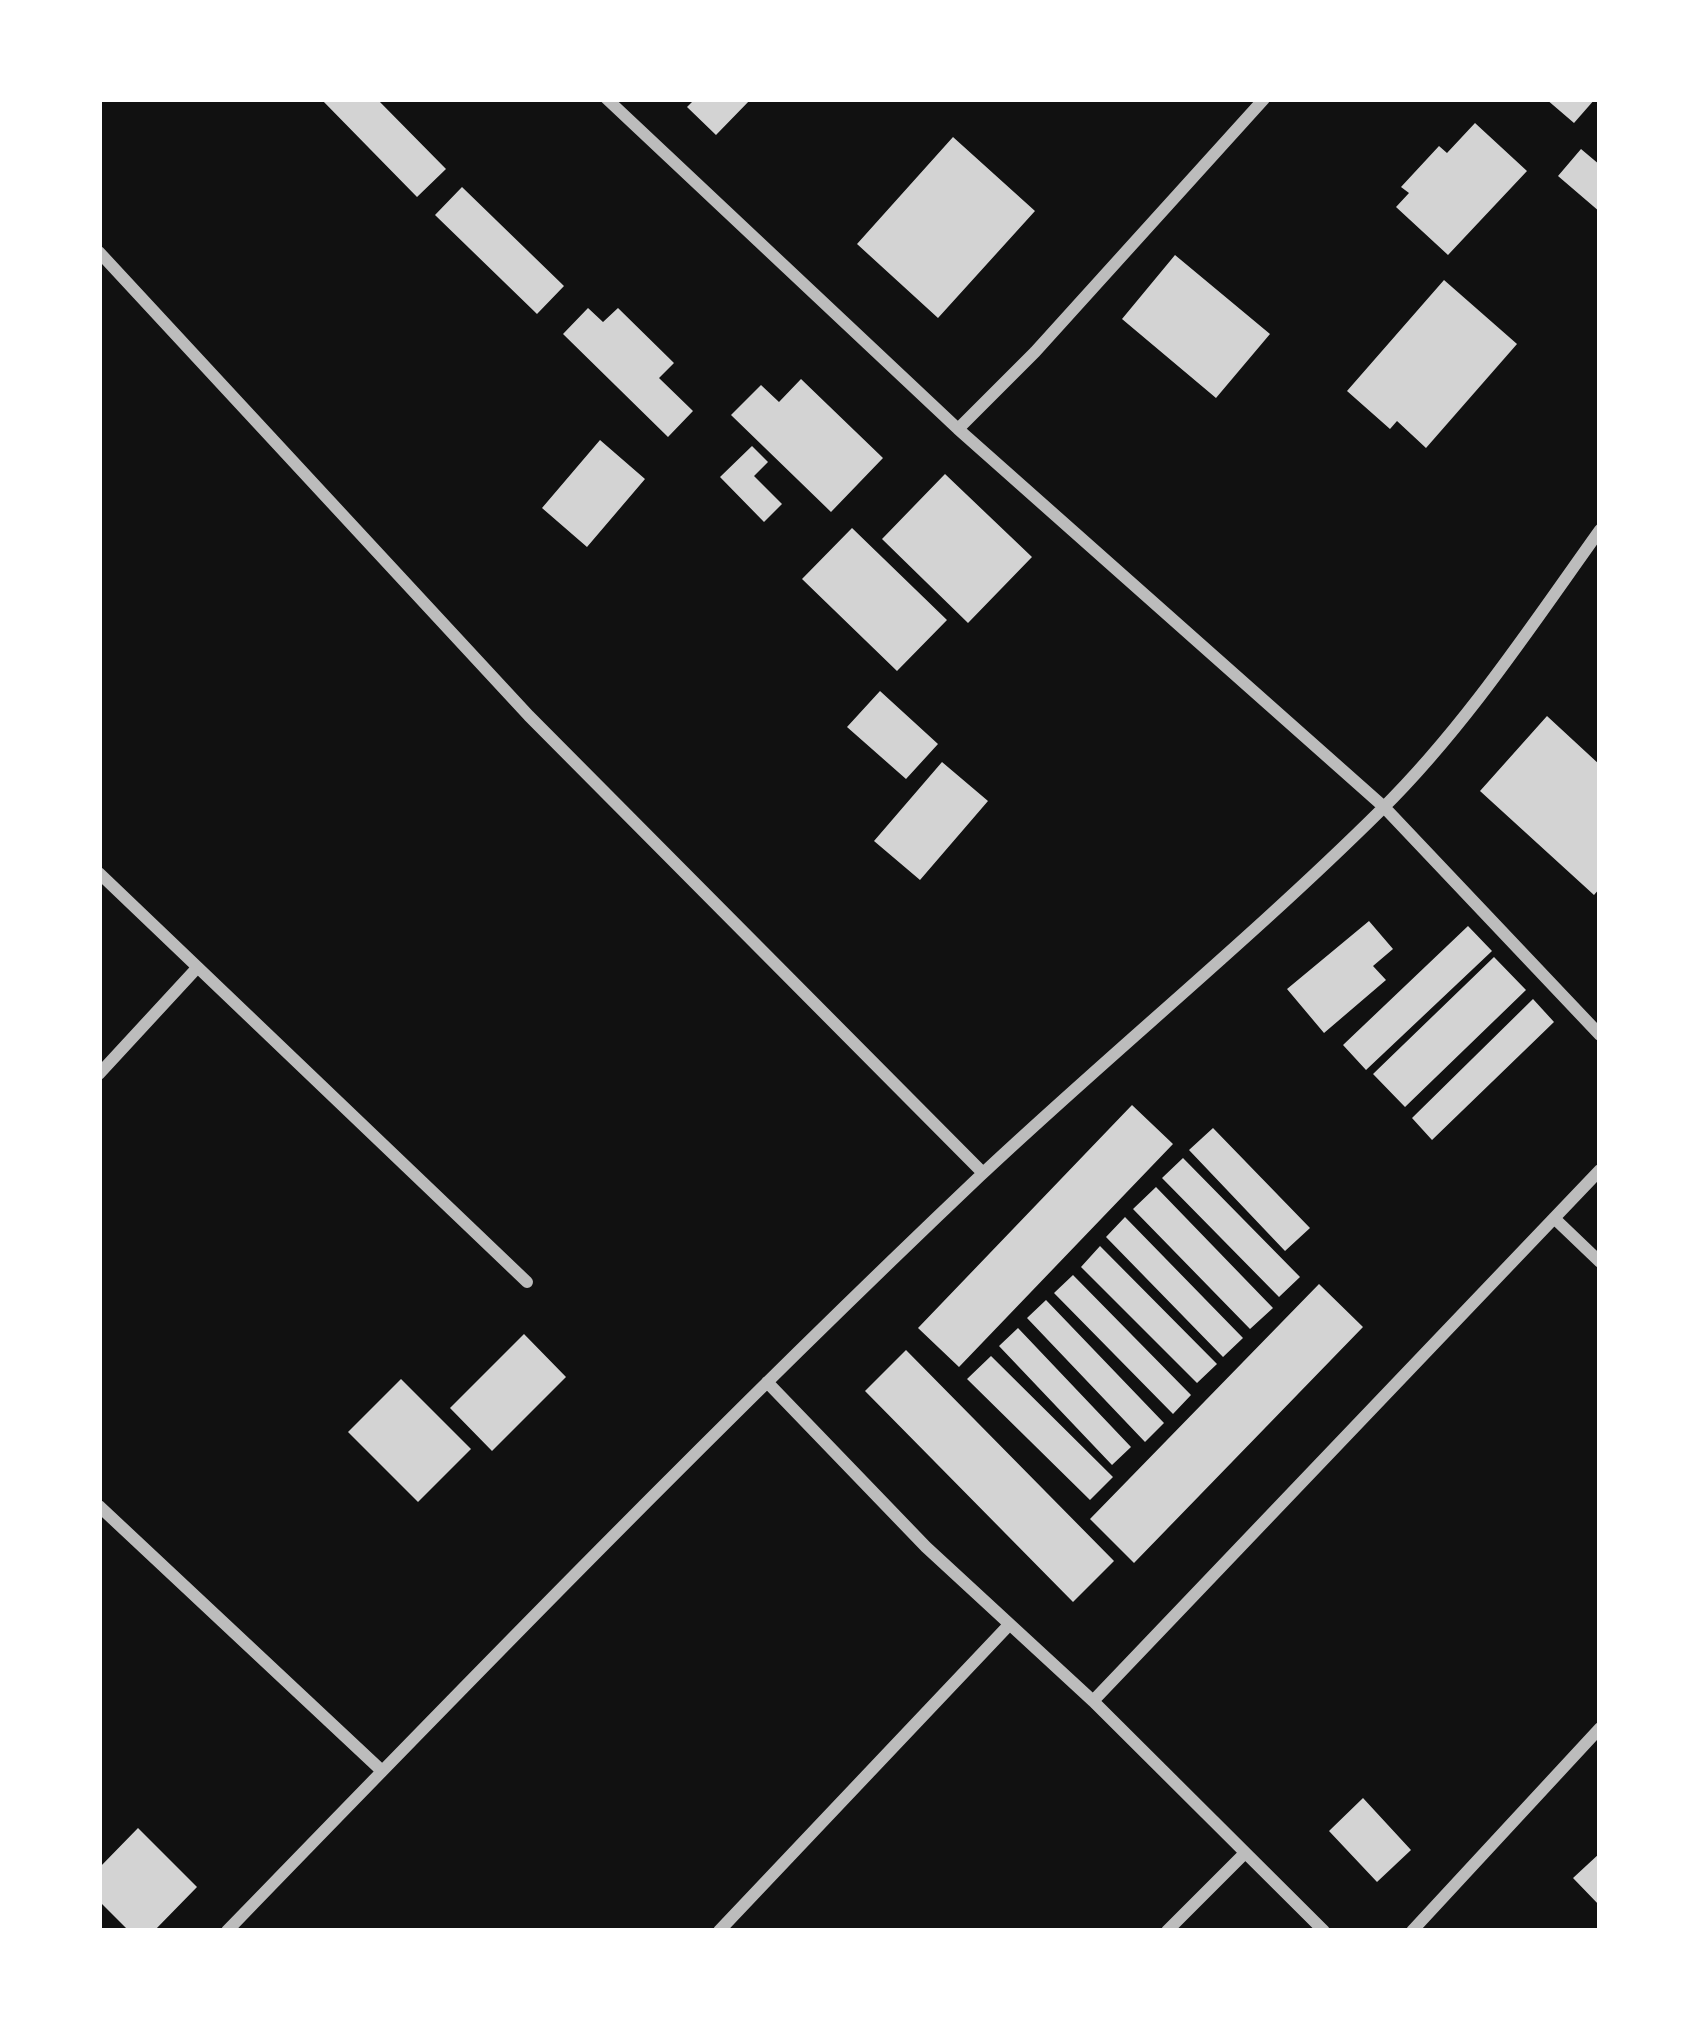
<!DOCTYPE html>
<style>
body{margin:0}
#map{position:relative;width:1699px;height:2030px;overflow:hidden;background:#111;font-family:Merriweather,serif}
canvas{display:block}
.frame{position:absolute;inset:0;border:102px solid #fff;pointer-events:none}
</style>
<div id="map">
<canvas width="1699" height="2030"></canvas>
<div class="frame"></div>
</div>
<script>
const c = document.querySelector('canvas').getContext('2d');
c.lineJoin = 'round';
function paint(path, color) {
  c.fillStyle = color;
  c.fill(path, 'evenodd');
}
function strokePath(path, color, width, dash) {
  c.strokeStyle = color;
  c.lineWidth = width;
  c.lineCap = dash ? 'butt' : 'round';
  c.setLineDash(dash || []);
  c.stroke(path);
}
paint(new Path2D(`
 M321 99H377L446 169 417 197Z
 M695 99H751L716 135 687 107Z
 M1546 99H1595L1574 123Z
 M1475 123 1527 171 1448 255 1396 207 1409 193 1401 187 1439 146 1447 153Z
 M953 137 1035 211 938 318 857 244Z
 M1581 149 1600 165V212L1558 176Z
 M462 187 564 286 537 314 435 215Z
 M1175 255 1270 334 1216 398 1122 319Z
 M1444 280 1517 344 1426 448 1397 421 1390 429 1347 391Z
 M588 308 603 322 618 308 674 363 659 378 693 411 668 437 563 334Z
 M801 379 883 458 831 512 731 415 761 385 779 402Z
 M600 440 645 479 587 547 542 508Z
 M752 446 768 462 754 476 782 504 764 522 720 477Z
 M945 474 1032 557 968 623 882 539Z
 M852 528 947 620 897 671 802 579Z
 M880 691 938 744 906 779 847 727Z
 M1547 716 1600 765V888L1594 895 1480 791Z
 M942 762 988 801 920 880 874 841Z
 M1369 921 1393 949 1373 966 1386 980 1324 1033 1287 989Z
 M1468 926 1492 951 1366 1070 1343 1045Z
 M1494 957 1526 990 1405 1107 1373 1074Z
 M1533 999 1554 1022 1432 1140 1412 1118Z
 M1132 1105 1173 1144 959 1367 918 1328Z
 M1213 1128 1310 1228 1285 1251 1189 1150Z
 M1183 1158 1300 1277 1279 1297 1162 1178Z
 M1156 1187 1273 1308 1250 1329 1133 1209Z
 M1125 1217 1243 1338 1223 1357 1106 1237Z
 M1100 1246 1217 1364 1197 1383 1081 1267Z
 M1073 1275 1191 1395 1173 1414 1054 1293Z
 M1319 1284 1363 1327 1134 1563 1090 1519Z
 M1046 1300 1164 1423 1145 1442 1027 1318Z
 M1018 1328 1131 1447 1112 1465 999 1346Z
 M524 1334 566 1377 492 1451 450 1408Z
 M906 1350 1114 1561 1073 1602 865 1391Z
 M991 1356 1113 1477 1090 1500 967 1379Z
 M401 1379 471 1449 418 1502 348 1432Z
 M1363 1798 1411 1850 1377 1882 1329 1831Z
 M138 1828 197 1887 154 1931H129L99 1901V1868Z
 M1600 1853V1906L1573 1878Z`), '#d3d3d3');
strokePath(new Path2D(`
 M607 99 958 429 1384 807 1600 1035
 M99 252 529 716 983 1173
 M958 429 1035 352 1264 99
 M99 873 527 1282
 M99 1074 196 969
 M1554 1218 1600 1262
 M767 1382 926 1547 1093 1701 1324 1931
 M99 1506 382 1771
 M1093 1701 1600 1170
 M227 1931C475 1675 722 1421 980 1176 1112 1052 1253 937 1381 810 1465 727 1532 625 1600 530
 M719 1931 1008 1626
 M1167 1931 1244 1854
 M1412 1931 1600 1728`), '#bcbcbc', 12);
</script>
